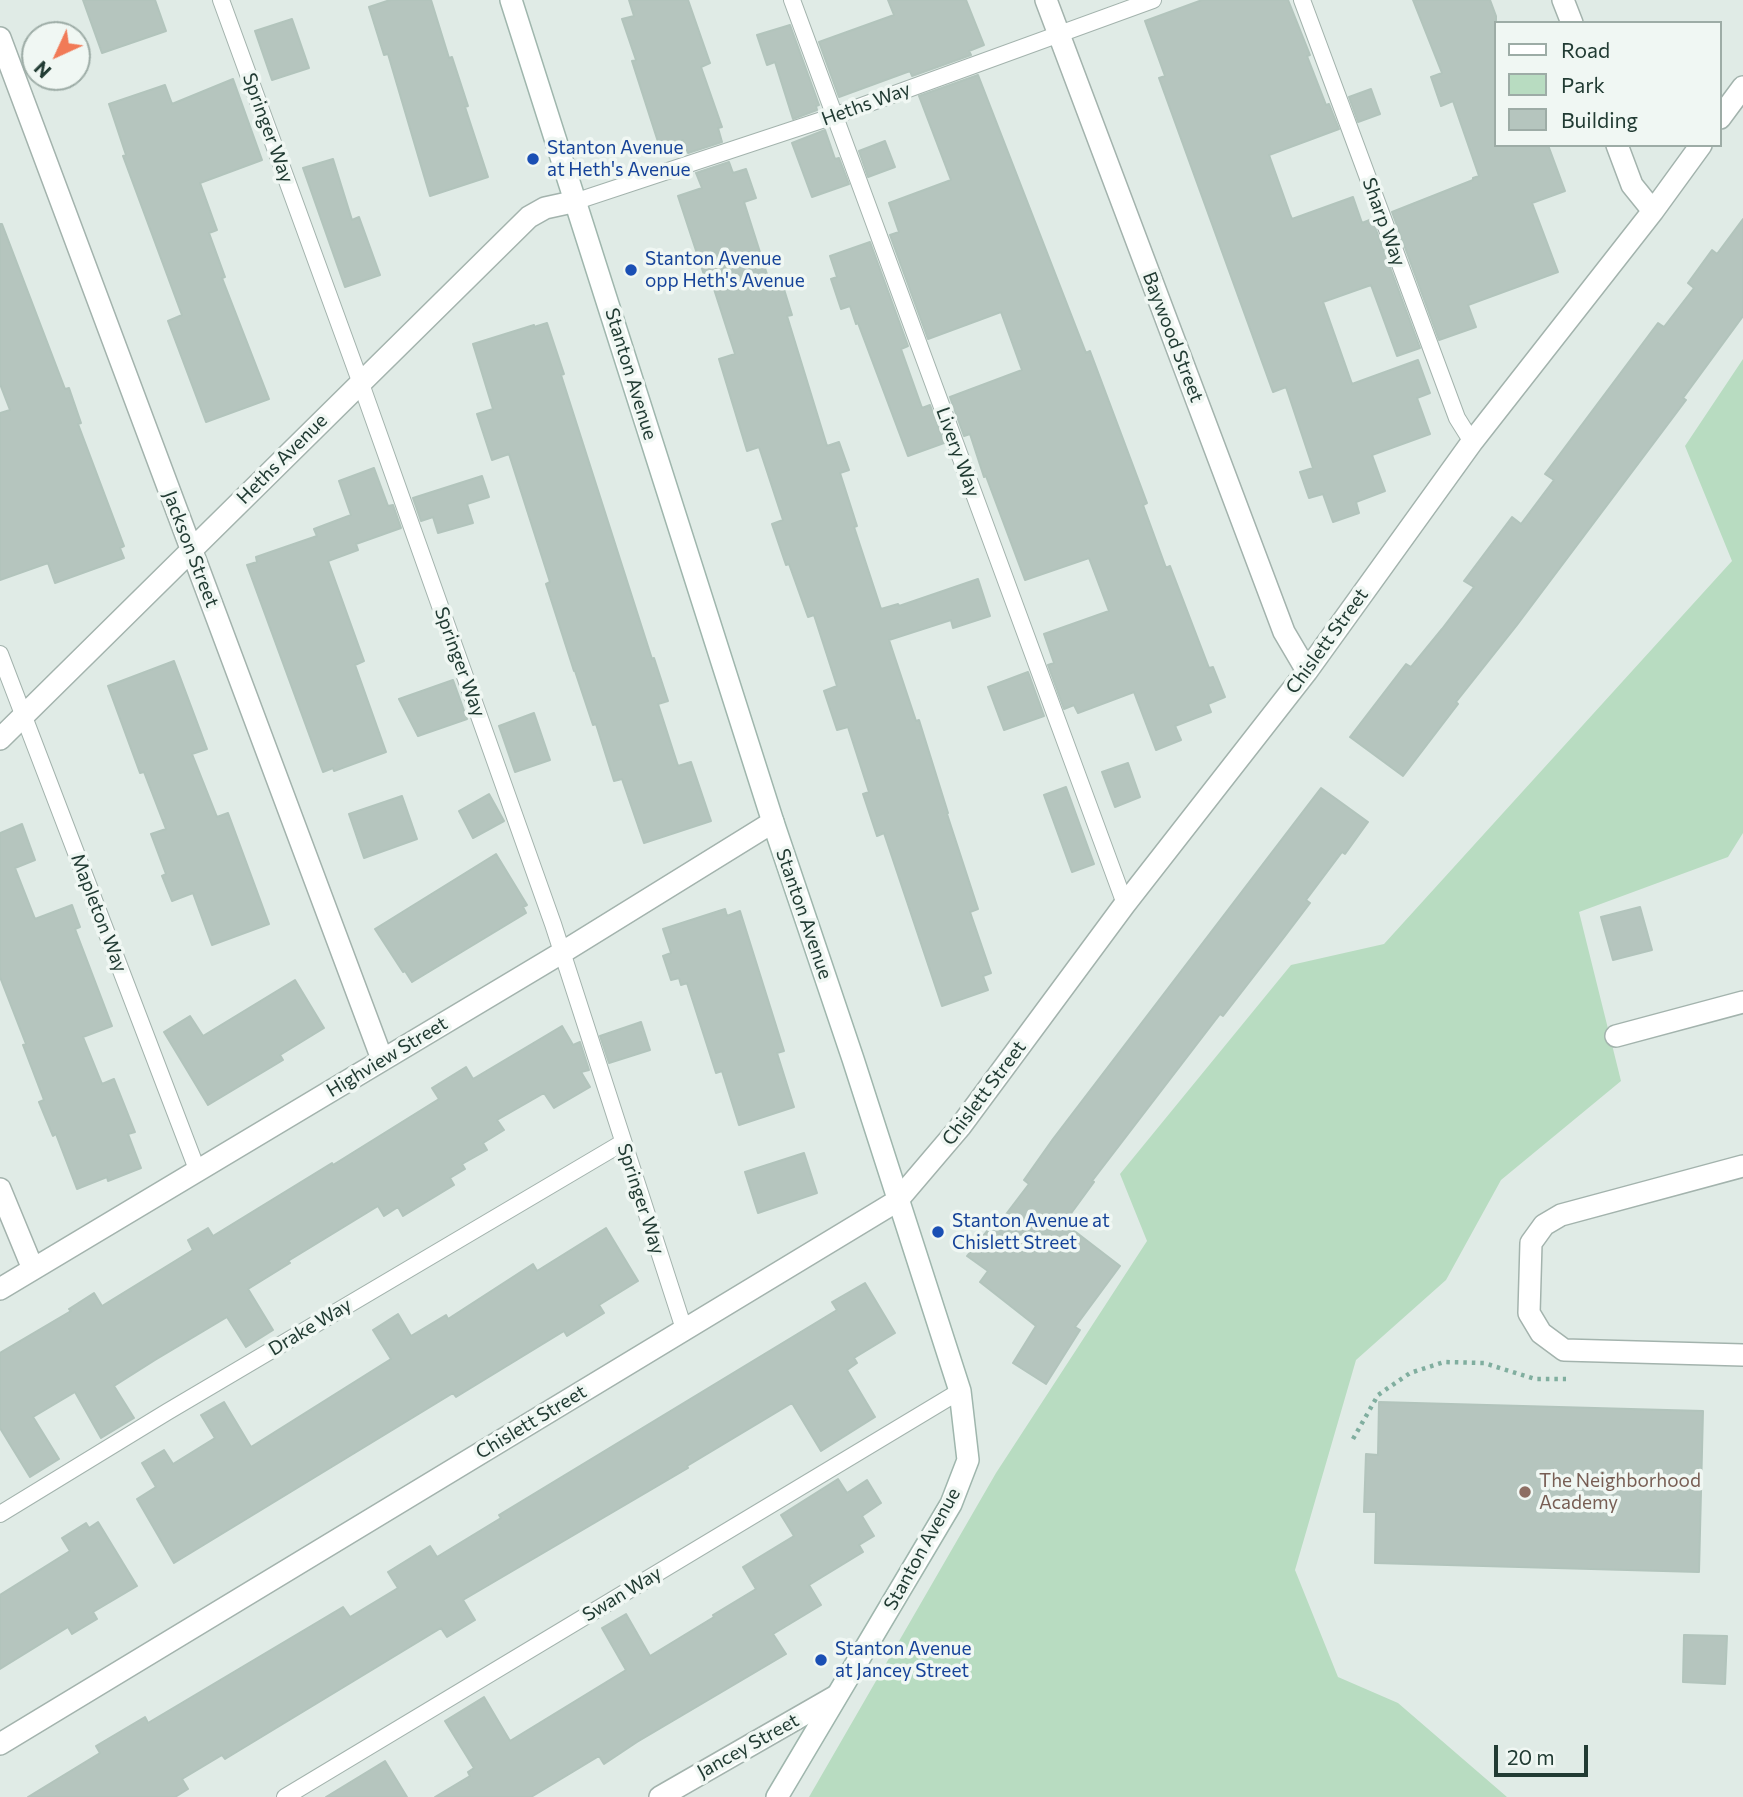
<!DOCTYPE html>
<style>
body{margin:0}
#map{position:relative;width:1743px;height:1797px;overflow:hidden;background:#e0ebe6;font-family:Commissioner,sans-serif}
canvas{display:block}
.legend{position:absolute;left:1494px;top:21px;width:228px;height:126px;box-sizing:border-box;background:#f0f7f3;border:2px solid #9daca6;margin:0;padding:9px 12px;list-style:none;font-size:21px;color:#213b33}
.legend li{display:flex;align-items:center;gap:14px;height:35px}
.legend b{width:35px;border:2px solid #9daca6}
.north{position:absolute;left:21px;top:21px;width:70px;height:70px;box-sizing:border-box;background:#f0f7f3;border:2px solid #9daca6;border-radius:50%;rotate:225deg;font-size:19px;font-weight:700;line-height:28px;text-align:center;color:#213b33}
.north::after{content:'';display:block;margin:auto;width:24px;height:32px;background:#f17a57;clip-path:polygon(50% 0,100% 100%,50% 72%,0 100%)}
.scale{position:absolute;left:1494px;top:1745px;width:94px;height:32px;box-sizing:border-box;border:4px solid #213b33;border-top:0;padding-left:9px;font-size:21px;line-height:24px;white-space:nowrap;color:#213b33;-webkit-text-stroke:5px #f0f7f3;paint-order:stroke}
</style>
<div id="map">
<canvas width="1743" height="1797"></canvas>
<ul class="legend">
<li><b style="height:9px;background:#fff"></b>Road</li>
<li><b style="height:19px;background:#b8dcc1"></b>Park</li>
<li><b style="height:19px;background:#b5c5be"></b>Building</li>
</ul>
<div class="north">N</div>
<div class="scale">20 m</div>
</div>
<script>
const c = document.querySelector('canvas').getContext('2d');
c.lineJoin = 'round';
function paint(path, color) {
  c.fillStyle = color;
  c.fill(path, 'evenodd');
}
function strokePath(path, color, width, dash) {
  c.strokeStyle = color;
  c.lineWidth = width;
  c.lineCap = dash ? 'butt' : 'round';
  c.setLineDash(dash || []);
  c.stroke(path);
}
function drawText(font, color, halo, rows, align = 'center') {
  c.font = font + ' Commissioner,sans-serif';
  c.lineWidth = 7;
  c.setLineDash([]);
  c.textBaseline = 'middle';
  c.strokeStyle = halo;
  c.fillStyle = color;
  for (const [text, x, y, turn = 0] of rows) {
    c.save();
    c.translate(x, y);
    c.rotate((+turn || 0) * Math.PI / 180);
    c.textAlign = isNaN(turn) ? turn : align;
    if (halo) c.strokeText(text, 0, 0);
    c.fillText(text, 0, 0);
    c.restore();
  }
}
paint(new Path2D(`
 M1743 359V833L1728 857 1579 912 1621 1081 1501 1180 1446 1280 1356 1360 1295 1570 1338 1677 1398 1703 1507 1797H809L996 1473 1147 1241 1120 1174 1291 965 1384 944 1732 561 1685 446Z`), '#b8dcc1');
const building = new Path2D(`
 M83 0H155L166 31 102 53Z
 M390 0H431L449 58 452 57 468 106 465 107 488 177 430 196 388 54 384 55 369 7Z
 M629 0H688L710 63 701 67 722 127 718 128 722 142 688 153 683 140 660 148 632 61 636 60 622 19 634 16Z
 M888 0H966L984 45 969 51 971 55 912 76 910 71 839 97 819 42 894 15Z
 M1202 0H1288L1310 55 1307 56 1326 105 1329 104 1339 129 1269 155 1290 214 1292 219 1353 197 1362 223 1372 219 1420 348 1397 356 1371 285 1323 302 1352 384 1418 360 1430 393 1417 398 1430 434 1372 455 1385 491 1356 502 1359 513 1333 522 1323 494 1309 498 1300 472 1313 468 1286 387 1273 392 1159 78 1165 76 1145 21Z
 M1413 0H1490L1496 16V145H1548L1565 191 1532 203 1558 272 1468 305 1476 327 1439 340 1392 212 1473 180V178L1479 176 1453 101 1441 106 1431 77 1442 73Z
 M292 19 309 68 272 80 255 31Z
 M790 25 819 105 816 106 817 110 793 119 775 62 767 65 757 35Z
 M978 75 1086 353 1090 351 1147 503 1143 505 1166 568 1170 566 1209 668 1213 667 1225 697 1208 704 1211 712 1175 726 1181 740 1156 750 1134 692 1078 713 1074 705 1064 709 1048 665 1054 663 1044 634 1109 611 1089 558 1025 580 986 476 984 477 970 434 964 436 950 397 1022 370 1001 312 928 339 890 235 899 232 889 203 951 180 919 96Z
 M233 79 262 160 200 183 217 230 209 233 225 277 222 278 269 399 206 422 168 321 182 315 123 156 126 155 109 104 165 85 172 104Z
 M1371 89 1380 114 1358 122 1349 97Z
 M825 130 835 159 839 158 849 184 812 197 792 143Z
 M885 141 895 167 868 177 859 151Z
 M333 159 352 220 359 217 380 275 345 287 303 168Z
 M729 162 733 173 746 169 756 198 744 202 772 290 783 286 792 315 787 316 827 446 839 442 849 470 840 473 857 526 854 527 881 609 898 604 899 606 978 579 990 616 953 628 951 620 889 640 916 721 919 720 948 813 947 814 978 909 970 912 991 973 983 976 988 990 942 1006 884 833 877 836 863 794 869 792 848 727 837 730 824 691 837 686 814 615 808 617 789 564 786 565 772 524 783 520 759 447 747 451 719 359 735 354 713 286 708 287 678 196 702 188 696 173Z
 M1743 219V316L1683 398 1686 400 1659 436 1517 625 1456 702 1458 704 1403 776 1350 737 1406 664 1411 667 1442 629 1474 587 1464 581 1512 517 1521 524 1554 480 1545 474 1658 323 1664 327 1694 288 1688 283 1712 250 1717 254Z
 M0 224H2L65 389 69 388 81 423 78 424 124 546 120 548 124 558 55 583 48 563 0 580V413L10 410 0 384Z
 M870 242 908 346 901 349 922 408 930 405 944 443 908 456 858 323 856 324 850 306 841 309 831 279 837 277 830 256Z
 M547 323 564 374 561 375 652 659 654 658 668 701 658 704 678 766 691 762 711 821 644 843 622 779 614 781 596 724 593 725 575 671H574L546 584 550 582 509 454 492 460 477 414 493 409 473 344 534 325V327Z
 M374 468 388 506 393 505 401 528 356 544 358 550 328 561 364 661 355 665 386 752 334 771 333 768 323 772 247 565 257 562 256 557 317 536 314 529 351 515 339 481Z
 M482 476 489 497 467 504 473 523 438 533 433 517 421 521 413 498Z
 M174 661 207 749 192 754 217 817 228 813 269 924 212 945 193 893 172 901 162 876 166 874 151 834 166 829 144 772 140 773 108 686Z
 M1028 672 1044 716 1004 730 988 687Z
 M453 680 467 719 418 736 399 699Z
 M534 713 550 760 515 772 499 726Z
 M1128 763 1140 797 1115 807 1102 772Z
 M1066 787 1094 864 1072 872 1044 795Z
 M1321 788 1368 822 1345 854 1342 852 1306 900 1310 903 1285 936 1223 1016 1220 1014 1092 1181 1094 1182 1064 1223 1120 1266 1075 1327 1080 1330 1046 1384 1013 1363 1036 1326 980 1282 988 1271 967 1256 987 1231 991 1234 1029 1184 1024 1180 1053 1139Z
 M489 794 504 821 473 838 459 811Z
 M402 796 417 839 364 858 349 814Z
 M22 824 35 860 15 868 35 919 72 905 80 927 75 929 112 1026 83 1037 102 1084 114 1079 135 1132 128 1134 141 1168 108 1181 107 1177 77 1189 56 1134 53 1136 39 1102 44 1100 23 1045 26 1044 0 977V833Z
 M496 854 527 905 523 907 526 913 412 982 405 971 403 972 375 929Z
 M1640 907 1652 950 1613 960 1601 917Z
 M725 909 727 916 740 911 784 1051 777 1053 794 1107 739 1125 722 1071 716 1073 687 983 681 985 679 978 671 980 663 956 671 953 663 929Z
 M295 980 324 1028 280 1055 283 1060 208 1105 164 1032 190 1016 203 1036Z
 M641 1022 650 1050 609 1063 600 1036Z
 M562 1026 573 1045 580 1042 589 1070 581 1072 590 1087 554 1108 544 1093 497 1120 504 1130 483 1143 487 1150 462 1164 465 1169 450 1178 454 1185 403 1216 398 1207 384 1216 378 1206 288 1261 290 1263 248 1289 273 1330 246 1347 227 1317 155 1360 114 1386 134 1418 101 1438 75 1392 33 1417 59 1459 30 1477 0 1428V1353L71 1311 69 1309 94 1293 102 1306 193 1250 188 1240 208 1228 213 1236 332 1163 333 1165 439 1099 432 1088 466 1067 473 1079Z
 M804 1153 817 1193 758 1213 745 1172Z
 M606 1228 638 1281 599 1305 604 1313 567 1336 564 1331 456 1397 453 1393 174 1563 137 1499 156 1487 142 1463 164 1450 173 1464 215 1438 201 1415 224 1402 251 1447 391 1359 373 1330 398 1314 411 1336 446 1315 448 1319 533 1264 537 1271Z
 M865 1283 895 1333 854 1358 857 1363 847 1370 875 1417 821 1451 792 1403 687 1466 688 1468 463 1600 475 1620 447 1637 441 1628 225 1759 222 1755 182 1779 188 1789 175 1797H28L100 1753 96 1746 145 1717 148 1723 343 1607 350 1617 398 1588 388 1572 430 1546 437 1557 501 1518 499 1515 837 1310 832 1302Z
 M1379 1402 1703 1411 1699 1572 1375 1563 1376 1512H1364L1366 1454 1378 1455Z
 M838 1479 847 1493 867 1480 881 1503 862 1516 874 1536 859 1545 863 1552 809 1585 821 1605 773 1634 786 1654 637 1742 604 1764 599 1756 531 1797H435L470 1776 468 1772 474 1768 445 1721 484 1697 510 1741 626 1670 602 1628 626 1614 650 1656 714 1617 713 1615 756 1589 743 1567 794 1536 781 1515Z
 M98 1522 137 1586 93 1612 97 1619 72 1634 68 1627 0 1669V1595L70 1551 62 1538 86 1523 89 1528Z
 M1684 1635 1727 1636 1725 1684 1683 1682Z
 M385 1761 407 1797H326Z`);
paint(building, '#b5c5be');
strokePath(building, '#b2c4bc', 2);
const lane = new Path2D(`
 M221 0 360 381 553 924 684 1329
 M792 0 1125 904
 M1302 0 1457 418 1472 442
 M577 201 834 116 1153 0
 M0 654 198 1172
 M0 1514 167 1412 622 1143
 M285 1797 960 1391`);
const street = new Path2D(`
 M1046 0 1284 632 1307 671
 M1563 0 1572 23
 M0 38 382 1059
 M1720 118 1743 87
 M1617 145 1632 185 1653 211
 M0 739 529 217 545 208 577 201
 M1616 1036 1743 1002
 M1743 1166 1561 1215 1544 1225 1531 1243 1529 1313 1541 1333 1564 1350 1743 1355
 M0 1189 33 1269
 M0 1289 563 952 773 822
 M0 1744 897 1201 960 1127 1125 904 1307 671 1472 442 1653 211 1701 145
 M660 1797 836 1696`);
const secondary = new Path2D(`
 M511 0 773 822 853 1059 960 1391 968 1460 951 1504 777 1797`);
strokePath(lane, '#a3b3ad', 18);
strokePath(street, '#a3b3ad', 24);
strokePath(secondary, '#9fb6ad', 24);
strokePath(new Path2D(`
 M1353 1439 1378 1395 1410 1373 1444 1362 1484 1363 1535 1379H1566`), '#80ae9f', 4.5, [3.5, 5]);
strokePath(lane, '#fff', 16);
strokePath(street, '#fff', 21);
strokePath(secondary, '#fff', 21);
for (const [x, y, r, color] of [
 [533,159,7,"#1a4fb4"],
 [631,270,7,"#1a4fb4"],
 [938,1232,7,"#1a4fb4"],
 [1525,1492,7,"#8d6e63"],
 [821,1660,7,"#1a4fb4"]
]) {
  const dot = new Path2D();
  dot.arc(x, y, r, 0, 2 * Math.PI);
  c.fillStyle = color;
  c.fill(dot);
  strokePath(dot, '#f0f7f3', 2.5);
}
drawText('19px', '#213b33', '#f0f7f3', [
 ["Heths Way",866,104,-20],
 ["Springer Way",268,128,70],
 ["Sharp Way",1384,222,70],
 ["Baywood Street",1173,337,69],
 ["Stanton Avenue",631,374,73],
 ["Livery Way",958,452,70],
 ["Heths Avenue",282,459,-45],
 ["Jackson Street",191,549,69],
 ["Chislett Street",1327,641,-54],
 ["Springer Way",460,662,70],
 ["Mapleton Way",99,913,69],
 ["Stanton Avenue",804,914,71],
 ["Highview Street",387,1057,-31],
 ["Chislett Street",984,1093,-53],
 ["Springer Way",641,1199,72],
 ["Drake Way",310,1327,-31],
 ["Chislett Street",531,1422,-31],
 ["Stanton Avenue",922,1549,-61],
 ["Swan Way",622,1594,-31],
 ["Jancey Street",748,1746,-29]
]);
drawText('19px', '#164399', '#f0f7f3', [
 ["Stanton Avenue",547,148],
 ["at Heth's Avenue",547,170],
 ["Stanton Avenue",645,259],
 ["opp Heth's Avenue",645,281],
 ["Stanton Avenue at",952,1221],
 ["Chislett Street",952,1243],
 ["Stanton Avenue",835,1649],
 ["at Jancey Street",835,1671]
], 'left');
drawText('19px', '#785e54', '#f0f7f3', [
 ["The Neighborhood",1539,1481],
 ["Academy",1539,1503]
], 'left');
</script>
